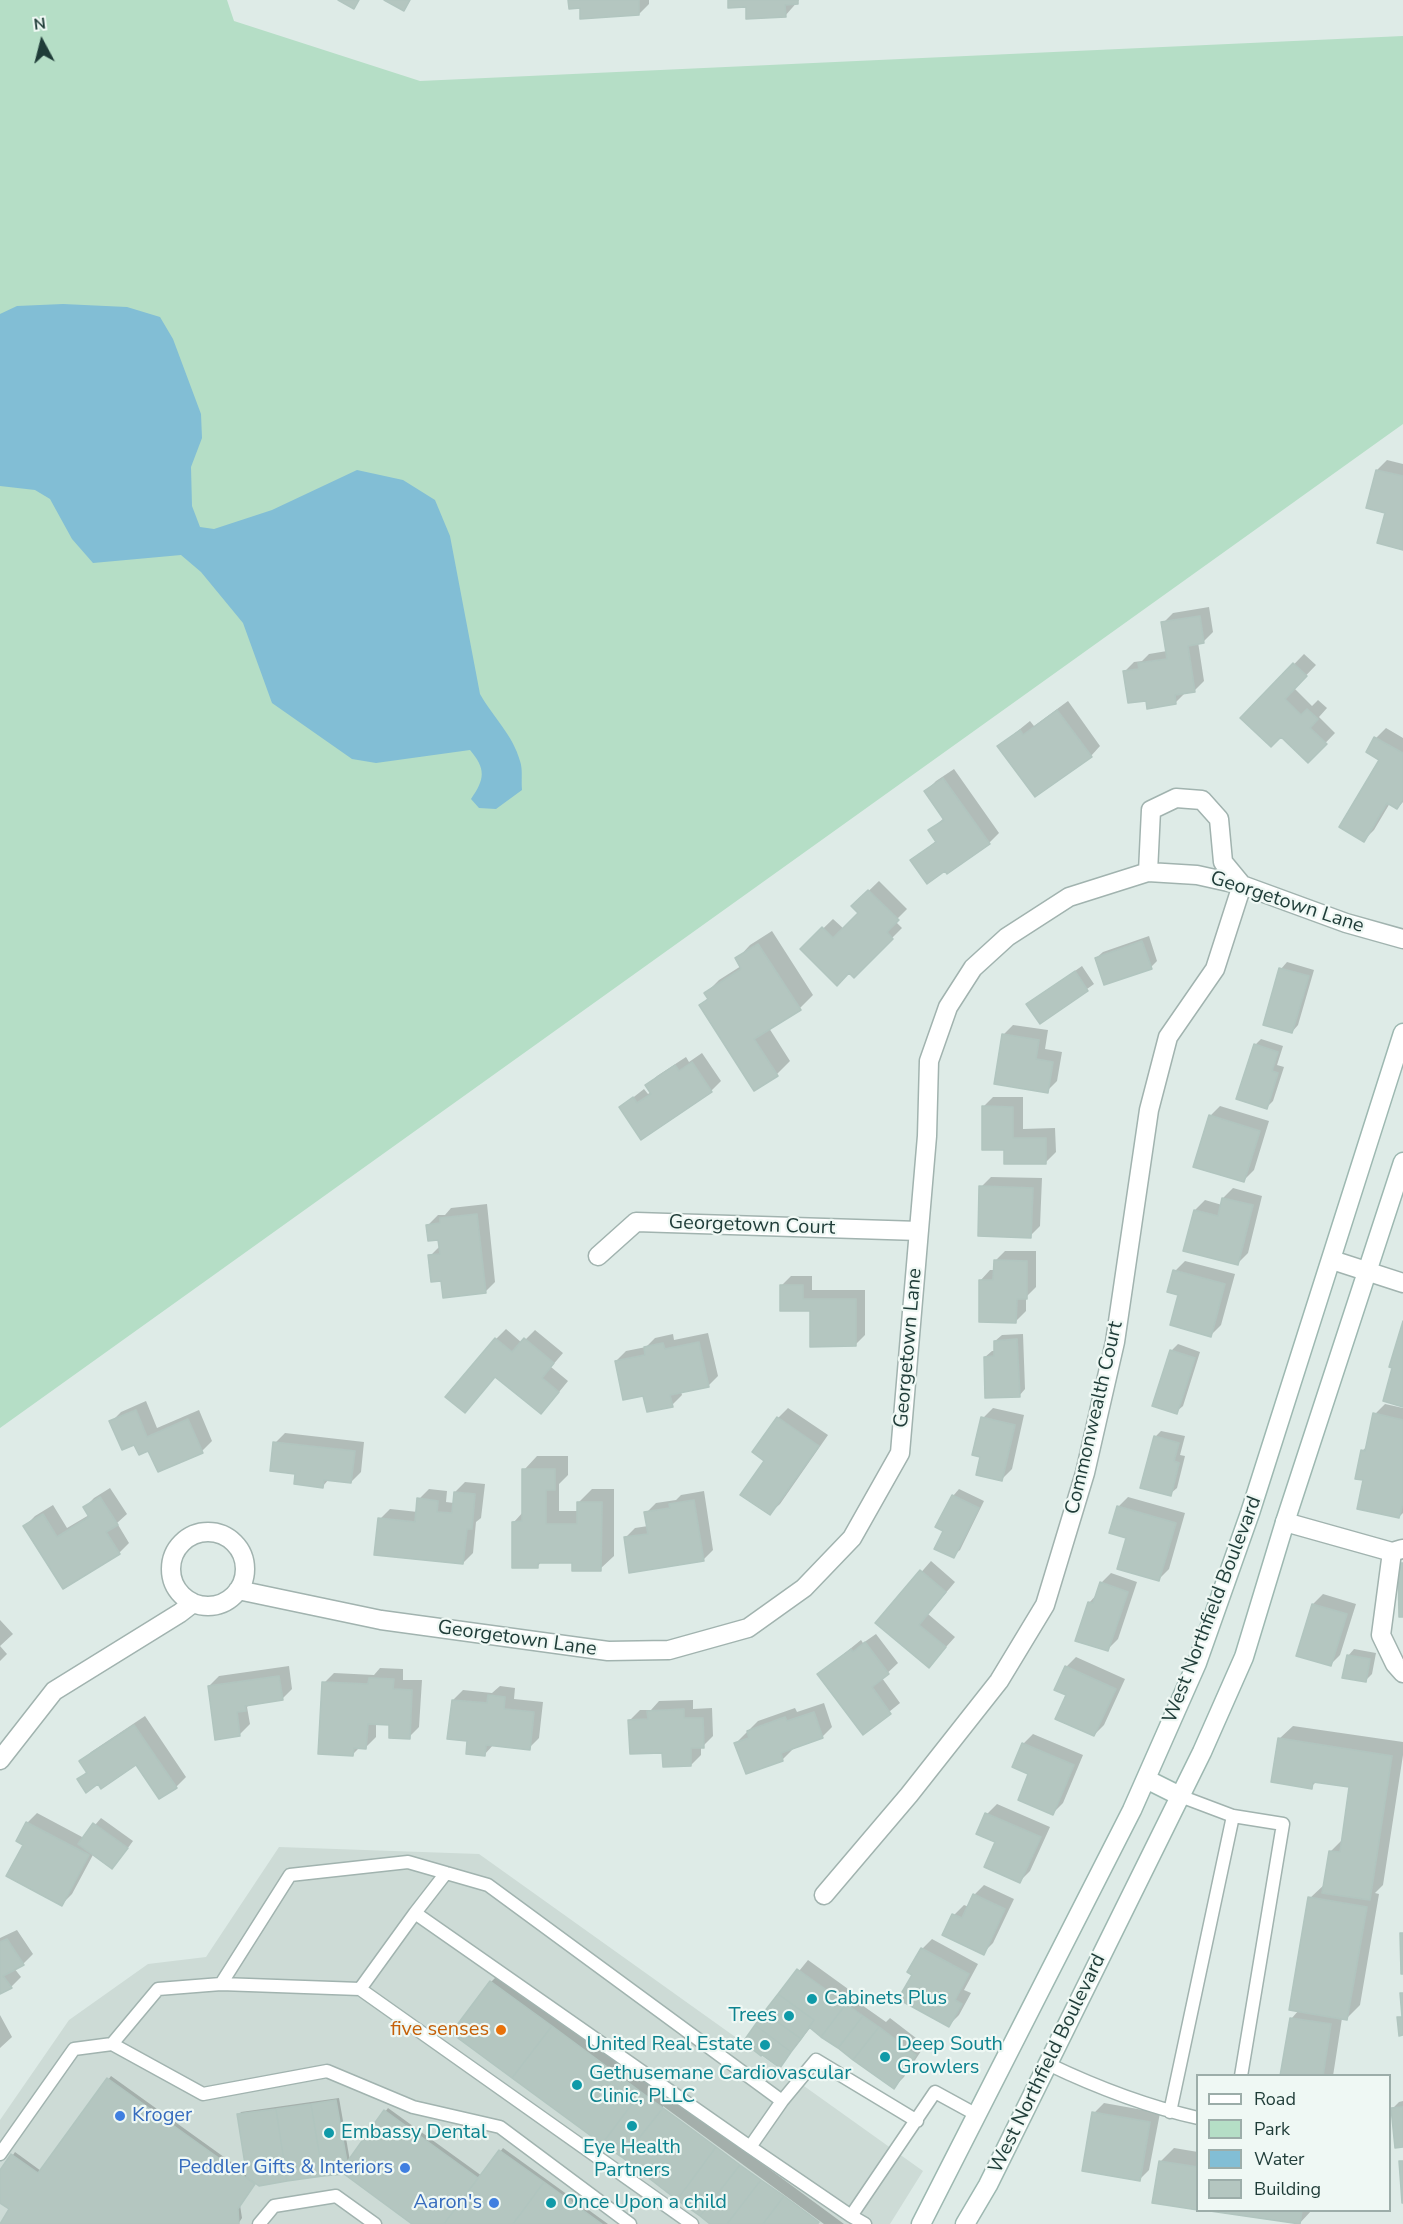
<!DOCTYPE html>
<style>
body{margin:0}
#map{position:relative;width:1403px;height:2224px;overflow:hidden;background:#deebe7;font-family:"Nunito Sans",sans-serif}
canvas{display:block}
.legend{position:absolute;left:1196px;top:2074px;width:195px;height:138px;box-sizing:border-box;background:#eff8f4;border:2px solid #9cada9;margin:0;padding:8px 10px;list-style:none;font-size:18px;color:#1f3c38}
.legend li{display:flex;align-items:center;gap:12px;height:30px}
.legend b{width:30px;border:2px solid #9cada9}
.north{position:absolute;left:12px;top:12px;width:60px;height:60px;-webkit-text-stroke:4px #eff8f4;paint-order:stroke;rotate:353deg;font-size:16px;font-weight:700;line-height:24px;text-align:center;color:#1f3c38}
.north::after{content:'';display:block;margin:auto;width:21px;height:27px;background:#1f3c38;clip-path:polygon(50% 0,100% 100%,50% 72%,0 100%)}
</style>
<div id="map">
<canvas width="1403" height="2224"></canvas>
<ul class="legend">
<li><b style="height:8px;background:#fff"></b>Road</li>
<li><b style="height:16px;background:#b5dec6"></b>Park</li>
<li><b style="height:16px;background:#82bed5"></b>Water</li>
<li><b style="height:16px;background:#b4c6c0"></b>Building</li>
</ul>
<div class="north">N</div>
</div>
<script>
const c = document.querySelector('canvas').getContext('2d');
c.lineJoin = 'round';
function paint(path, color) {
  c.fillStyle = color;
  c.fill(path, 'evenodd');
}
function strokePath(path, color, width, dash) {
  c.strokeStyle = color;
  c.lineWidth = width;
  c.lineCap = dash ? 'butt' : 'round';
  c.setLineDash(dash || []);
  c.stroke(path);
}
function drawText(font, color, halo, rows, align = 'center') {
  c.font = font + ' "Nunito Sans",sans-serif';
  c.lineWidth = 4.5;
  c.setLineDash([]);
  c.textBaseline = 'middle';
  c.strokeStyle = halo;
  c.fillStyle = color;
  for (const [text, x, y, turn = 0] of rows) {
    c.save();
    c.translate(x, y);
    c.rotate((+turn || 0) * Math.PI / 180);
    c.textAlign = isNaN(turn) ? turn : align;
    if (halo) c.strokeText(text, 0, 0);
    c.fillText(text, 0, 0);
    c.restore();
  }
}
paint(new Path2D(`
 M279 1847 479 1854 923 2171 890 2224H0V2120L69 2020 148 1964 206 1957Z`), '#cddbd6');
paint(new Path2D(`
 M0 0H227L234 21 420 81 1403 36V424L0 1428Z`), '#b5dec6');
paint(new Path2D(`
 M63 304 127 307 160 317 173 339 201 414 202 438 191 467 192 506 200 527 214 529 272 510 357 470 403 480 435 500 450 536 480 694C493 717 513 735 520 761 523 769 521 781 522 790L496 809 479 808 471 799C485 779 486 769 470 750L376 763 352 759 272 703 243 623 201 572 181 555 93 563 72 539 50 499 35 490 0 486V314L17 306Z`), '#82bed5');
paint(new Path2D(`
 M570 0H649V4L639 14 581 6Z
 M730 0H799L785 16Z
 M1387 460 1403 464V548L1387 512 1377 470Z
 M1209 607 1213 632 1203 642H1198L1204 681 1194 691 1186 692 1175 703 1147 699 1124 672 1134 662 1142 661 1149 654 1167 651 1163 623 1173 613Z
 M1304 654 1316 665 1294 688 1312 706 1318 700 1327 708 1319 717 1335 733 1308 761 1281 735 1242 718Z
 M1068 701 1100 746 1091 756 999 746 1030 721 1034 726Z
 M1386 728 1403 738V802L1397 808 1390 803 1374 830 1364 840 1381 759 1368 752 1376 738Z
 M954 769 999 833 989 843 945 869 912 861 937 840 930 830 944 818 926 791 936 781Z
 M879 881 907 909 895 921 902 928 854 976 849 971 802 949 833 919 844 929 860 913 853 906Z
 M772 931 813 995 800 1008 769 1028 790 1061 777 1074 755 1089 701 1005 709 997 706 993 719 980 741 966 737 959 750 945Z
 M1149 936 1157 961 1151 967 1096 958 1103 952Z
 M1287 962 1314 970 1298 1025 1292 1032 1281 969Z
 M1082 966 1094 984 1041 1022 1028 1004Z
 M1013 1025 1048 1030 1045 1049 1062 1052 1057 1081 1047 1091 1003 1035Z
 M1261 1039 1283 1046 1277 1065 1284 1067 1273 1101 1267 1107 1255 1045Z
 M702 1053 721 1081 711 1091 621 1107 644 1089 648 1094 651 1092 647 1086 657 1076 686 1057 689 1062Z
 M993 1097H1023V1129L1055 1128 1056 1152 1046 1162 1005 1148 983 1107Z
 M1220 1106 1269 1121 1254 1170 1244 1180 1210 1116Z
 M991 1177 1042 1178 1040 1226 1030 1236 981 1187Z
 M1233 1188 1262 1196 1248 1253 1238 1263 1195 1210 1205 1200 1222 1205 1223 1198Z
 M487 1204 495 1282 485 1292 442 1279 430 1256 441 1245 440 1238 428 1225 438 1215H445L451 1208Z
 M1005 1251H1036V1287L1026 1297V1311L1016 1321 980 1281 990 1270H995V1261Z
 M1185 1261 1235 1274 1221 1325 1211 1335 1180 1294 1175 1271Z
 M791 1276H812V1290H865V1335L855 1345 781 1286Z
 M506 1329 522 1343 535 1330 563 1353 551 1367 568 1381 551 1402 496 1339Z
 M708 1333 718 1376 708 1386 681 1391 682 1395 672 1405 645 1394 616 1361 626 1351 646 1347 655 1338 673 1334 674 1340Z
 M1023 1334 1025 1389 1019 1396 985 1357 992 1351H996L995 1341 1002 1335Z
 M1178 1344 1200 1352 1183 1406 1176 1412 1171 1351Z
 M146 1401 157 1428 199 1410 212 1441 202 1451 149 1449 135 1443 111 1422 121 1412Z
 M1385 1404 1403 1408V1513L1399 1517 1365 1479 1357 1477 1363 1450 1368 1446 1375 1414Z
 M788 1408 828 1435 780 1504 770 1513 766 1461 754 1452 778 1418Z
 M993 1408 1024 1415 1012 1469 1002 1479 982 1456 983 1418Z
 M1161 1431 1185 1436 1180 1455 1185 1456 1177 1488 1170 1494 1155 1437Z
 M285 1433 364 1442 361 1472 351 1482 329 1479 323 1486 297 1473 275 1443Z
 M537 1456H568V1475L559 1484V1511H579V1502L592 1489H614V1556L600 1569 573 1562 542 1561 537 1567 514 1522 523 1512 524 1470Z
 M465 1482 485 1484 481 1518 476 1522 473 1553 463 1563 380 1519 390 1509 418 1512 419 1499 429 1489 447 1491 446 1502 454 1503 455 1492Z
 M110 1488 127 1514 117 1523 129 1543 119 1553 63 1587 25 1526 35 1516 53 1505 67 1528 89 1515 85 1507 94 1498Z
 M959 1489 984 1501 960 1550 953 1556 945 1530 953 1496Z
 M704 1491 713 1550 703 1560 625 1538 635 1528 648 1526 646 1513 656 1503 676 1500 681 1495Z
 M1128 1497 1185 1513 1169 1569 1159 1579 1128 1537 1118 1507Z
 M931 1561 955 1582 928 1614 955 1637 929 1666 877 1623Z
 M1111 1573 1137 1582 1118 1639 1108 1649 1089 1603 1097 1594 1101 1583Z
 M1323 1594 1356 1604 1340 1655 1330 1665 1313 1604Z
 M0 1620 13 1634 0 1646 7 1654 0 1661Z
 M876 1634 898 1663 882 1678 900 1703 863 1733 819 1674 861 1640 863 1643Z
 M1354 1649 1376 1653 1372 1674 1365 1681 1348 1656Z
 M1076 1657 1125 1679 1104 1725 1094 1735 1068 1694 1066 1667Z
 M289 1666 292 1689 282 1699 251 1703 247 1707 250 1724 240 1734 209 1686 219 1676Z
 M380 1668 403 1669V1680H422L419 1727 409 1737 391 1724 376 1723V1737L366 1747H360L353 1754 324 1683 334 1673 374 1675Z
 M500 1686 515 1688 514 1699 543 1702 539 1738 529 1748 494 1744 485 1754 469 1740 453 1700 463 1690 492 1693Z
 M693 1700V1709L712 1708 713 1736 703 1746H701V1755L691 1765 664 1752 630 1720 640 1710H651L659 1701Z
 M824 1703 832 1727 822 1737 792 1748 793 1749 783 1759 747 1773 736 1743 758 1721 795 1708 797 1712Z
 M145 1716 186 1777 176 1787 137 1763 99 1782 79 1780 87 1771 81 1762 91 1752Z
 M1293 1726 1403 1742V1755L1383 1885 1375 1893 1379 1894 1360 2005 1347 2018H1342L1333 2076H1282L1291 2019 1299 2010 1310 1898 1325 1884 1330 1852 1343 1839 1351 1786 1317 1781 1311 1787 1279 1739Z
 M1033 1734 1083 1755 1063 1803 1053 1813 1030 1774 1023 1744Z
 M997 1804 1050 1827 1030 1871 1020 1881 997 1841 987 1814Z
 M37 1813 84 1838 101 1818 133 1841 119 1860 94 1853 72 1894 62 1904 25 1844 27 1823Z
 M984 1885 1014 1899 993 1943 983 1953 954 1915 964 1905 969 1907 974 1895Z
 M17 1930 33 1954 23 1964 14 1968 21 1977 11 1987 0 1992V1938Z
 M932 1939 978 1964 964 1990 971 1993 959 2015 949 2025 914 1974 922 1949Z
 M808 1960 855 1994 852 1998 886 2022 890 2018 925 2045 904 2077 894 2087 811 2027 780 2066 765 2013Z
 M501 1972 654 2078 648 2086 670 2102 674 2099 844 2224H824L663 2106V2110L819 2224H712L491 1982Z
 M0 2015 12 2037 0 2048Z
 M111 2076 249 2175 239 2115 241 2112 339 2098 350 2161 388 2108 482 2176 503 2148 608 2224H415L345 2172 256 2182 240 2205 242 2218 238 2224H1L11 2209 0 2201V2173L13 2155 15 2152 41 2171Z
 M1403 2101V2145L1393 2108 1399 2102Z
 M1104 2103 1160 2113 1149 2170 1139 2180 1094 2113Z
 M1174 2148 1198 2152V2208L1160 2162Z
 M1213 2210H1312L1299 2224Z`), '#0003');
const building = new Path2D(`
 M338 0H359L354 9Z
 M384 0H410L404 11Z
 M568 0H639V15L580 19V8L569 9Z
 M728 0H798V4L785 5 786 17 746 19V7L728 8Z
 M1376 470 1403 476V550L1377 543 1385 513 1366 508Z
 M1200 616 1204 643 1188 646 1195 692 1175 695 1176 704 1147 709 1146 701 1128 703 1123 671 1139 669 1138 663 1167 659 1161 622Z
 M1293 663 1307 676 1285 699 1301 715 1307 709 1318 719 1310 728 1327 744 1308 763 1281 737 1271 747 1240 718Z
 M1057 710 1092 757 1035 797 997 746 1020 730 1023 735Z
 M1374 737 1403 753V800L1397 809 1387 803 1364 842 1339 827 1379 760 1366 752Z
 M943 778 990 844 947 874 945 871 927 884 910 860 936 842 928 830 944 820 924 791Z
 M868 890 899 920 887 932 893 939 854 978 849 973 837 986 800 949 822 927 833 938 858 913 851 906Z
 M1142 941 1152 969 1104 985 1095 958Z
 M758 944 801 1010 754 1039 778 1076 754 1091 699 1005 708 999 704 993 741 969 735 958Z
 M1279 968 1309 976 1292 1033 1263 1025Z
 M1075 971 1088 991 1040 1024 1026 1004Z
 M1002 1034 1039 1040 1036 1059 1053 1062 1048 1093 994 1084Z
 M1254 1044 1278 1052 1272 1071 1278 1073 1267 1109 1236 1099Z
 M692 1062 712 1092 641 1140 619 1107 633 1097 637 1103 651 1094 645 1085 675 1065 679 1071Z
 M982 1106 1013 1107V1138H1046V1164H1004V1150H982Z
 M1209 1115 1260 1131 1244 1182 1193 1167Z
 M979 1186 1033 1188 1031 1238 978 1236Z
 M1222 1198 1253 1205 1238 1265 1183 1251 1194 1210 1218 1216Z
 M477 1214 486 1293 443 1298 441 1281 431 1282 428 1255 440 1254 438 1240 428 1241 426 1225 440 1223V1218Z
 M994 1260 1027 1261V1299H1017L1016 1323 979 1322V1280H993Z
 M1173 1270 1225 1284 1211 1337 1170 1325 1178 1295 1167 1292Z
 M780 1285H803V1299H856V1346L810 1347V1311H780Z
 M1403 1321V1407L1383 1401 1392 1368 1389 1367Z
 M495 1338 512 1352 524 1338 554 1363 542 1378 559 1392 541 1414 495 1377 465 1413 445 1397Z
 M1017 1339 1020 1397 985 1398 984 1357 994 1356V1341Z
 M699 1342 709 1387 670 1395 673 1407 647 1412 643 1396 623 1400 615 1361 645 1355 644 1347 663 1343 665 1349Z
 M1170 1350 1195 1358 1177 1414 1152 1406Z
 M136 1410 147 1437 188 1419 203 1453 158 1472 148 1451 139 1455 134 1445 122 1450 109 1421Z
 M1373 1413 1403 1420V1502L1399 1518 1357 1509 1363 1480 1355 1479 1361 1450 1365 1451Z
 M777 1417 819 1446 770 1515 740 1495 764 1461 752 1452Z
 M981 1417 1015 1425 1002 1481 976 1475 980 1457 972 1455Z
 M1154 1436 1179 1443 1174 1461 1179 1463 1171 1496 1140 1488Z
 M273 1442 355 1451 351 1483 324 1480 323 1488 294 1484 295 1474 270 1471Z
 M522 1469H555V1490H546V1524H577V1502H602L601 1571H572V1563H538V1568H512V1522L522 1521Z
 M454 1492 475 1494 472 1529H467L463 1564 374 1555 378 1518 415 1522 417 1498 438 1501 437 1512 452 1513Z
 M952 1495 979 1508 954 1558 934 1549 943 1531 935 1527Z
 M100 1497 118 1525 106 1532 120 1554 63 1589 23 1526 43 1514 57 1537 89 1517 83 1507Z
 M694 1500 704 1561 629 1573 624 1537 648 1534 644 1512 670 1508 669 1504Z
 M1117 1506 1176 1523 1159 1581 1117 1569 1126 1538 1109 1533Z
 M1398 1563H1403V1617H1399Z
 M920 1570 946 1592 919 1625 946 1647 929 1668 875 1623Z
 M1100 1582 1128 1592 1108 1651 1075 1641 1088 1602 1093 1603Z
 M1312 1604 1347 1614 1331 1666 1296 1656Z
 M865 1642 889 1674 872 1687 891 1714 863 1735 817 1674 851 1649 853 1652Z
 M1347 1655 1370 1659 1366 1682 1342 1678Z
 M1065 1666 1116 1689 1094 1736 1055 1719 1066 1695 1054 1690Z
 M279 1676 283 1700 245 1706 246 1711 237 1712 240 1736 215 1740 208 1686Z
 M369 1678 394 1679 393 1689 412 1690 410 1739 389 1738V1725L368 1724 366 1749 354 1748 353 1756 318 1754 322 1682 368 1684Z
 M488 1695 505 1697 504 1709 534 1712 530 1750 486 1745 485 1756 466 1754 467 1741 447 1739 452 1700 487 1703Z
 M684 1709V1718H703L704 1748H691V1766L663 1767 662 1753 630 1754 628 1720 648 1719 647 1711Z
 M814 1712 823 1738 781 1753 783 1761 746 1774 734 1743 749 1738 747 1731 785 1717 787 1721Z
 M134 1725 177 1788 159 1799 136 1765 101 1789 98 1784 86 1793 77 1779 87 1773 79 1761Z
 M1278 1738 1392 1756 1370 1900 1322 1893 1329 1851 1340 1852 1349 1787 1313 1782 1312 1789 1271 1782Z
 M1022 1743 1074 1765 1053 1815 1018 1800 1028 1774 1012 1767Z
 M985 1813 1041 1837 1020 1883 984 1867 995 1842 976 1834Z
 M26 1822 89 1855 62 1906 6 1876 23 1845 16 1841Z
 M93 1823 128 1848 112 1869 78 1844Z
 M973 1894 1005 1909 984 1955 942 1935 952 1914 962 1918Z
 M1308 1897 1367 1907 1347 2020 1289 2010Z
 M1400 1933H1403V1974H1401Z
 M7 1939 24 1965 3 1976 12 1988 0 1994V1942Z
 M921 1948 969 1974 955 2000 962 2004 949 2027 898 1999 912 1975 907 1972Z
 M797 1969 846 2004 821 2037 809 2027 814 2020 778 1994Z
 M490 1981 552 2026 512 2078 451 2033Z
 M1400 1993H1403V2035L1399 2036 1397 2017H1402Z
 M778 1994 814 2020 801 2039 764 2012Z
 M846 2004 863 2016 838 2048 821 2037Z
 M764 2012 801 2039 791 2052 755 2025Z
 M863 2016 879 2027 853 2060 838 2048Z
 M1290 2018 1331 2024 1323 2076H1280Z
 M755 2025 791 2052 780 2068 762 2055 761 2056 743 2042Z
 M552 2026 641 2092 602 2144 512 2078Z
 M879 2027 916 2055 894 2089 853 2060Z
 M107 2078 255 2184 238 2209 239 2224H0L9 2209 0 2203V2170L11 2154 38 2173Z
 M641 2092 663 2108 623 2158 602 2144Z
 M336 2100 347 2162 344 2174 323 2176 311 2104Z
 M311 2104 323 2176 287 2181 276 2109Z
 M1403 2107V2147L1395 2148 1391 2108Z
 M663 2108 716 2147 677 2200 623 2158Z
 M276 2109 287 2181 259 2186 247 2177 237 2114Z
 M384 2110 478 2178 444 2224H412L344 2174 347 2162Z
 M1092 2112 1150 2122 1140 2181 1082 2171Z
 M716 2147 740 2165 700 2216 677 2200Z
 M499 2150 544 2182 513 2224H444Z
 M1159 2161 1198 2167V2210L1152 2203Z
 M1399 2161H1403V2203H1402Z
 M740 2165 761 2180 727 2224H710L700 2216Z
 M761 2180 784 2196 763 2224H727Z
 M544 2182 602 2224H513Z
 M784 2196 819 2222 817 2224H763Z
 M1203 2210H1302L1300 2224Z`);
paint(building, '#b4c6c0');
strokePath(building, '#b1c5bf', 1.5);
const service = new Path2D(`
 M1180 1796 1233 1816 1283 1824 1241 2076
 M415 1913 446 1873
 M221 1984 360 1989 692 2224
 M360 1989 415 1913 750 2147
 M1048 2064C1096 2087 1145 2106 1198 2118
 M782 2101 750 2147 851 2216
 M1170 2112 1233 1816
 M0 2154 74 2049 112 2044
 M259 2224 274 2206 336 2196 375 2224
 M630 2224 500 2127 413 2107 327 2071 203 2094 112 2044 158 1989 221 1984 290 1875 408 1862 488 1885 782 2101 816 2060 917 2121
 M865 2224 851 2216 935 2092 977 2115`);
const minor = new Path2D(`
 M598 1256 636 1222 919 1231
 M1332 1260 1403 1283
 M1285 1522 1392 1552 1402 1549
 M171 1569a37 37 0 1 1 74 0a37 37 0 1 1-74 0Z
 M1392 1552 1381 1635 1395 1664 1403 1673
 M238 1590 381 1620 608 1651 669 1650 748 1628 804 1588 852 1538 900 1453 927 1136 929 1061 948 1007 973 968 1007 937 1069 897 1148 872 1197 875 1242 885 1346 923 1403 939
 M0 1760 54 1691 180 1613 193 1603
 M824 1895 909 1795 999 1681 1045 1605 1085 1473 1115 1342 1149 1110 1168 1037 1215 969 1242 885 1223 862 1219 819 1202 800 1176 798 1151 810 1148 872`);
const secondary = new Path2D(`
 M1146 1779 1180 1796
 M921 2224 1132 1810 1197 1663 1250 1513 1403 1033
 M965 2224 988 2185 1202 1752 1244 1657 1285 1522 1403 1162`);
strokePath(service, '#a1b3af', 15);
strokePath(minor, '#a1b3af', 21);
strokePath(secondary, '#9db8b1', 21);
strokePath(service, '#fff', 12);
strokePath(minor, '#fff', 18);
strokePath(secondary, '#fff', 18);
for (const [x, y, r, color] of [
 [812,1999,6,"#0f9aa8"],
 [789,2016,6,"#0f9aa8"],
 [501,2030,6,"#e8710a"],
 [765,2045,6,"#0f9aa8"],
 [885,2057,6,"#0f9aa8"],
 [577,2085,6,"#0f9aa8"],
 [120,2116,6,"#3f7fe0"],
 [632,2126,6,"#0f9aa8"],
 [329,2133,6,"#0f9aa8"],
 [405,2168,6,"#3f7fe0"],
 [494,2203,6,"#3f7fe0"],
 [551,2203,6,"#0f9aa8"]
]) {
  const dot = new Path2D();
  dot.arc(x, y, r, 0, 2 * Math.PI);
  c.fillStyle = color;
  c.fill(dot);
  strokePath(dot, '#eff8f4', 2);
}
drawText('20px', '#1f3c38', '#eff8f4', [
 ["Georgetown Lane",1287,903,18],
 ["Georgetown Court",752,1226,2],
 ["Georgetown Lane",909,1348,-85],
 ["Commonwealth Court",1095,1418,-77],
 ["West Northfield Boulevard",1213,1610,-69],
 ["Georgetown Lane",517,1639,8],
 ["West Northfield Boulevard",1048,2064,-64]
]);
drawText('20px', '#0d838f', '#eff8f4', [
 ["Cabinets Plus",824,1999],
 ["Trees",777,2016,"right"],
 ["United Real Estate",753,2045,"right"],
 ["Deep South",897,2045],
 ["Growlers",897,2068],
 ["Gethusemane Cardiovascular",589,2074],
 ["Clinic, PLLC",589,2097],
 ["Embassy Dental",341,2133],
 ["Eye Health",632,2148,"center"],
 ["Partners",632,2171,"center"],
 ["Once Upon a child",563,2203]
], 'left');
drawText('20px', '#c56008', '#eff8f4', [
 ["five senses",489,2030]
], 'right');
drawText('20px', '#366cbe', '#eff8f4', [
 ["Kroger",132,2116,"left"],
 ["Peddler Gifts & Interiors",393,2168],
 ["Aaron's",482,2203]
], 'right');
</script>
